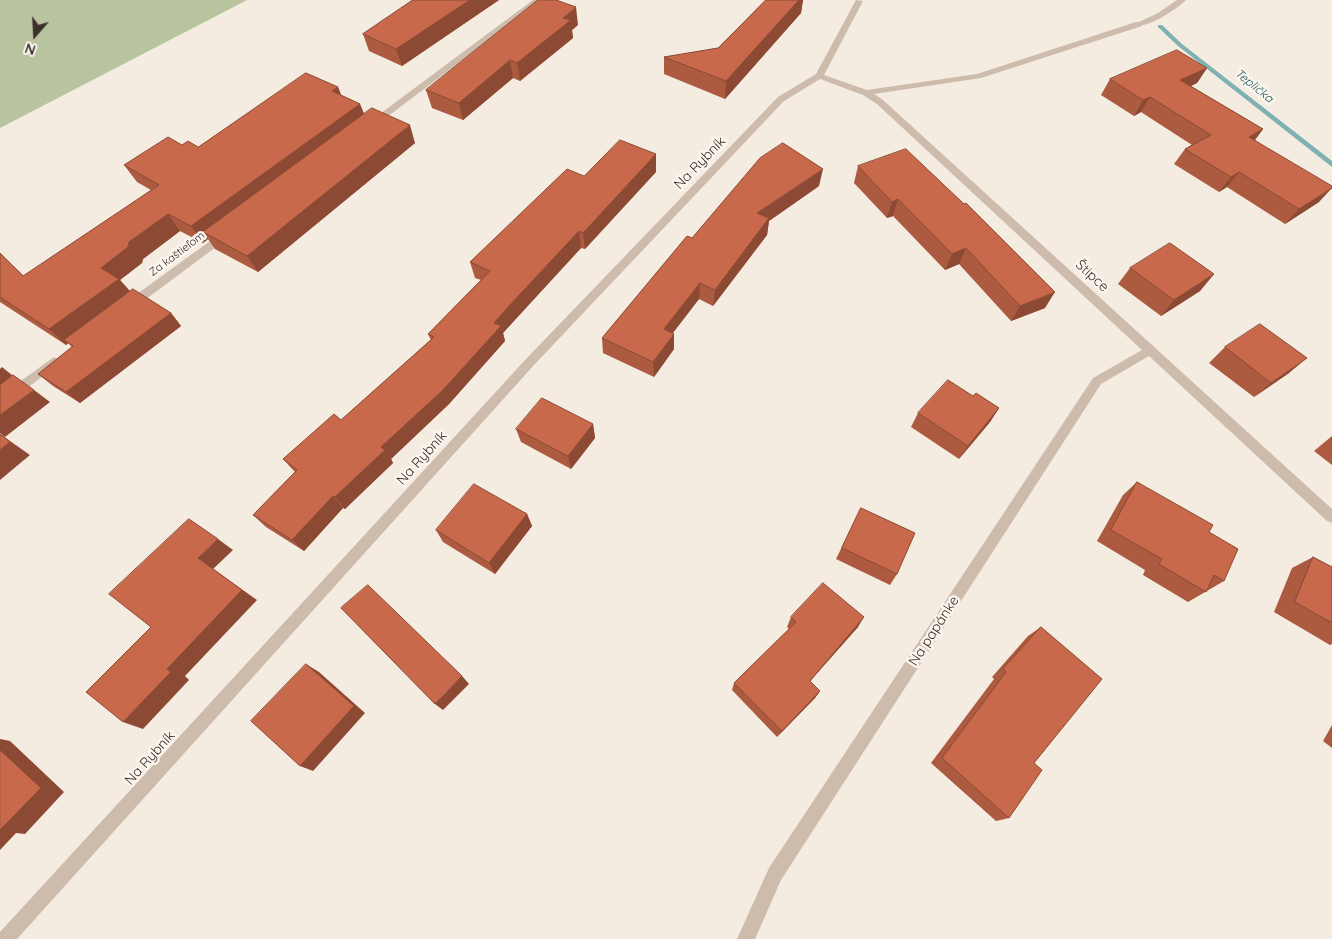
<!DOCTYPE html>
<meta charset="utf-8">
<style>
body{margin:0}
#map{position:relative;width:1332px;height:939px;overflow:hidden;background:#f4ebe1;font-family:Quicksand,sans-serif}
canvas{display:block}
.north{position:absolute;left:10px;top:10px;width:50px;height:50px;-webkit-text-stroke:4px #fbf5ee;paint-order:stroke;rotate:199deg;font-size:14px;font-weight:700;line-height:20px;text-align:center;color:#3b302b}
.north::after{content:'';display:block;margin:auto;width:18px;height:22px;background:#3b302b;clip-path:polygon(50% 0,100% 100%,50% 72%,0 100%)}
</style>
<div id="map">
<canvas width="1332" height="939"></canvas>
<div class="north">N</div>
</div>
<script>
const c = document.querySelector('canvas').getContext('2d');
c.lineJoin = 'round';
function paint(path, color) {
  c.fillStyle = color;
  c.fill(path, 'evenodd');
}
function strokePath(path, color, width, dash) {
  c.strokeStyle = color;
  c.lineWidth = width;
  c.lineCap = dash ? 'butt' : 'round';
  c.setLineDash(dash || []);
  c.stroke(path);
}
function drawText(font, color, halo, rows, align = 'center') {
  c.font = font + ' Quicksand,sans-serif';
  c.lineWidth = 5;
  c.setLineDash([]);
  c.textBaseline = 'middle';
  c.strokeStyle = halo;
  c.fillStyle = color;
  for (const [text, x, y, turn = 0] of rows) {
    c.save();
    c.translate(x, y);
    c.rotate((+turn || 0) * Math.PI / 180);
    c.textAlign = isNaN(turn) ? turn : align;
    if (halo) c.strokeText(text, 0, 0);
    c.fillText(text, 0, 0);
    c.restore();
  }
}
paint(new Path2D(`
 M0 0H247L0 128Z`), '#b8c4a0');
paint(new Path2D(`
 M1158 25H1162L1182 44 1332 161V167L1178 46 1158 27Z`), '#7fb0b2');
paint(new Path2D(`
 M1177 0H1186C1178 8 1145 31 1135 24L1158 13Z`), '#cdbbac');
paint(new Path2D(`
 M533 0H542L375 126H369V122Z
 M856 0 863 1 824 75 867 90 977 74 1136 22H1142V26L981 78 874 94 883 100 1332 509V523L1327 521 1149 356 1101 384 781 880 755 939H737L769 868 1093 378 1142 350 877 104 863 95 820 79 784 101 534 365 17 939H0V932L526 359 778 97 816 74Z
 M224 231 228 232V238L134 308H126L125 305 126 302Z
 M54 357 58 359 60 362 58 365 0 408V396Z`), '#cdbbac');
paint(new Path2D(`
 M413 0H499L402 66 369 51 363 34Z
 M766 0H803L801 13 725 99 664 74V57L718 48Z
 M578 25 572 30 573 38 520 81 513 78 463 120 432 108 426 90Z
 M1207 68 1197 83 1191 86 1263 129 1255 140 1319 202 1285 224 1227 187 1219 192 1174 164 1185 149 1192 145 1141 112 1134 116 1101 95 1110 79Z
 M338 87 341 95 360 104 364 114 415 143 258 272 215 249 208 239 203 243 180 231 143 259 142 263 120 280 130 291 171 313 181 326 80 403 53 386 38 374 72 347 68 343 66 345 0 302V253L24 276 151 190 137 182 124 165 182 145 198 147Z
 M656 154V172L585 249 581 248 511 324 503 333 505 341 449 404 391 459 393 463 345 509 343 508 304 551 266 527 253 515 295 472 283 459 341 420 431 340 428 334 481 280 475 278 470 262 584 176Z
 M858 166 1045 308 1011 321 959 264 945 270 893 216 887 218 854 183Z
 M819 186 769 221 767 235 713 306 699 299 673 333 674 334V349L654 377 603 353 602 338 692 238Z
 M1130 268 1214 274 1200 291 1161 316 1118 284Z
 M1225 347 1289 373 1254 397 1209 363Z
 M973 396 999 408 990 422 959 459 911 427 918 413Z
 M593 424 595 438 571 469 521 442 516 429Z
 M1332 436V465L1314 451Z
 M1137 482 1209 532 1224 581 1188 602 1143 575 1145 570 1097 541 1123 495Z
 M861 508 897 574 890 585 836 559Z
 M527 514 532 526 495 574 443 542 436 530Z
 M1313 557 1332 567V644L1330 645 1274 612 1292 568Z
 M791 617 858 627 810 681 820 691 815 698 777 737 732 690 734 683 789 629 787 627Z
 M1041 627 1034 763 1009 818 996 821 931 763 994 679 992 677 1028 636Z
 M1332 725V748L1323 741Z`), '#ac5a40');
paint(new Path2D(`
 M470 0H499L402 66 396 49Z
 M799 0H803L801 13 725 99 726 81Z
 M576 7 578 25 572 30 573 38 520 81 517 63 563 18Z
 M510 60 513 78 463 120 459 103Z
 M1207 68 1197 83 1171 95 1180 80Z
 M338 87 345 105 332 91Z
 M1150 97 1141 112 1134 116 1143 100Z
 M360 104 367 121 203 232 208 239 203 243 191 226Z
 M410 125 415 143 258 272 247 256Z
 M1263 129 1251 145 1249 137Z
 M656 154V172L585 249 583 233Z
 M823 169 819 186 769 221 767 235 713 306 715 290 757 213Z
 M1239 172 1227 187 1219 192 1231 177Z
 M1332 188 1319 202 1285 224 1299 209Z
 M898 199 893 216 887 218 892 202Z
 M168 214 180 231 143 259 142 263 120 280 133 295 64 340 68 343 66 345 49 329 101 268 129 242Z
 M579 231 581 248 503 333 505 341 449 404 391 459 393 463 345 509 335 497 494 323Z
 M966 248 959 264 945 270 952 254Z
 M1214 274 1200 291 1161 316 1174 300Z
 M700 283 699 299 664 344V329Z
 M1055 292 1045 308 1011 321 1020 306Z
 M171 313 181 326 80 403 66 392Z
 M674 334V349L654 377 653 362Z
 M1307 358 1289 373 1254 397 1271 383Z
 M2 367 18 380 0 394V369Z
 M34 390 50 402 5 437 0 433V415Z
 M999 408 990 422 959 459 968 446Z
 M593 424 595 438 571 469 568 456Z
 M0 434 30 455 0 480Z
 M333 496 343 508 304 551 292 540Z
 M527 514 532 526 495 574 489 563Z
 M218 539 233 550 213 569 257 600 185 676 189 680 143 729 123 722 167 669 198 558Z
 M864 617 858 627 804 688 810 681Z
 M306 664 319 672 365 713 313 771 300 766Z
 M462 676 469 684 443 710 435 704Z
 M820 691 815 698 777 737 782 731Z
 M0 739 10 741 64 792 25 834 16 833 0 850Z`), '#8c4a34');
const building = new Path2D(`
 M413 0H470L396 49 363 34Z
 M538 0H556L576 7 563 18 571 20 517 63 510 60 459 103 426 90Z
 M766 0H799L726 81 664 57 718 48Z
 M1177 50 1207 68 1180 80 1263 129 1249 137 1332 186V188L1299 209 1239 172 1231 177 1185 149 1211 135 1150 97 1143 100 1110 79Z
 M306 73 338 87 332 91 360 104 191 226 168 214 129 242 128 247 101 268 119 279 49 329 0 297V253L23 276 159 185 124 165 168 137 182 145 188 141 198 147Z
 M372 108 410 125 247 256 203 232Z
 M620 140 656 154 583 233 579 231 507 308 494 323 501 326 443 390 381 447 385 450 335 497 333 496 292 540 253 515 297 470 283 459 334 414 341 420 434 337 428 334 490 271 470 262 567 169 584 176Z
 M783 143 823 169 757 213 769 218 715 290 700 283 664 329 674 334 653 362 602 338 687 236 692 238 760 158Z
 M906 149 964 204 966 203 1055 292 1020 306 966 248 952 254 898 199 892 202 858 166Z
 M1170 243 1214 274 1174 300 1130 268Z
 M133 289 171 313 66 392 38 374 73 346 64 340Z
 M1260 324 1307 358 1271 383 1225 347Z
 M13 375 34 390 0 415V385Z
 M948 380 973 396 976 393 999 408 968 446 918 413Z
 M542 398 593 424 568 456 516 429Z
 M0 434 10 442 0 450Z
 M1137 482 1213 525 1209 532 1238 549 1224 581 1214 575 1206 592 1159 564 1162 559 1111 530Z
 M474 484 527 514 489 563 436 530Z
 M861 508 915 533 897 574 842 548Z
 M189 519 218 539 198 558 242 590 167 669 171 672 123 722 86 692 151 627 109 594Z
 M1313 557 1332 567V623L1295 602Z
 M823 583 864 617 810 681 820 691 782 731 734 683 796 622 791 617Z
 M368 585 462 676 435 704 341 608Z
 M1041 627 1102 679 1034 763 1042 770 1009 818 942 758 1006 672 1003 669Z
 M306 664 354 706 300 766 251 721Z
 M0 750 41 788 0 830Z`);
paint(building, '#c8694b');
strokePath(building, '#8c4a34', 1);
drawText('11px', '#3b302b', '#fbf5ee', [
 ["Za kaštieľom",177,254,-37]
]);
drawText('italic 12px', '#1f5a5e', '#fbf5ee', [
 ["Teplička",1254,86,39]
]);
drawText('14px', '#3b302b', '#fbf5ee', [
 ["Na Rybník",700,163,-46],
 ["Štipce",1092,276,43],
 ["Na Rybník",422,458,-48],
 ["Na papánke",934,631,-57],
 ["Na Rybník",150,758,-48]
]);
</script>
